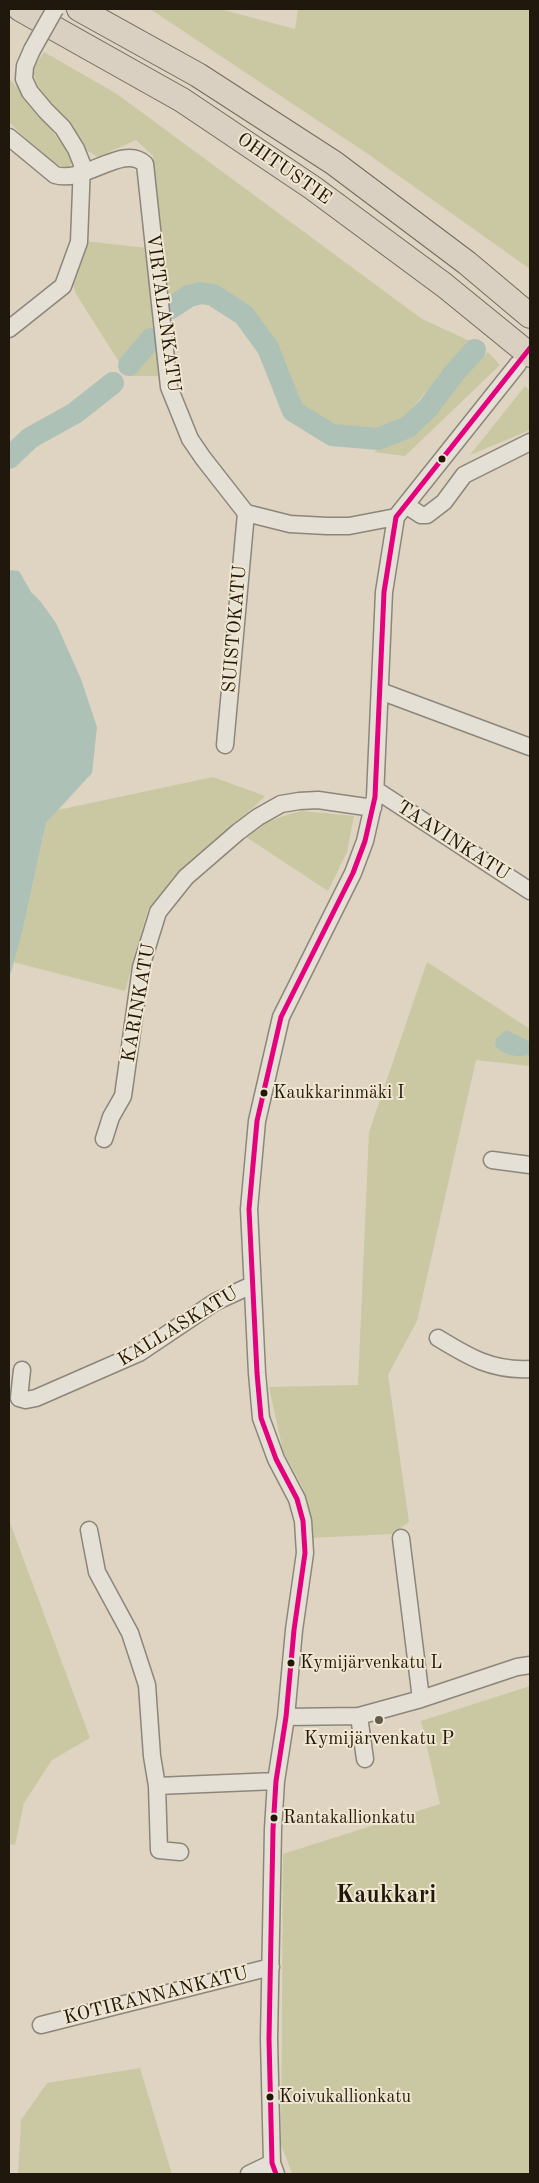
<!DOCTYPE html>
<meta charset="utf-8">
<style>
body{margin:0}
#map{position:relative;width:539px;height:2183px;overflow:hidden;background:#ded4c1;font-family:"Old Standard TT",serif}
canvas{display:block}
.frame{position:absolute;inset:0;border:10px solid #20180d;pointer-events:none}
</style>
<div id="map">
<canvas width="539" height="2183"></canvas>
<div class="frame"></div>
</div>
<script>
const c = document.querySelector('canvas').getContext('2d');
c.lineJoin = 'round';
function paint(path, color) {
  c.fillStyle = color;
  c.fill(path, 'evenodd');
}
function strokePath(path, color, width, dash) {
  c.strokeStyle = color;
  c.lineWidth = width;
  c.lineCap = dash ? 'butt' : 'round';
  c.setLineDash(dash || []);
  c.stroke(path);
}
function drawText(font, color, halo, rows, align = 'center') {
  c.font = font + ' "Old Standard TT",serif';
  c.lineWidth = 4;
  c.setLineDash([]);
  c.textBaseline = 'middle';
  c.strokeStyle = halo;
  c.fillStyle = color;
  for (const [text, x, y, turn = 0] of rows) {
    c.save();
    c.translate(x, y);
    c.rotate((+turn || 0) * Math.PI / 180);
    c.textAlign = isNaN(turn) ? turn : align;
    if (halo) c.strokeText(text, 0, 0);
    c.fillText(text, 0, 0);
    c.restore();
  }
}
paint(new Path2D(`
 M150 9H220L295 29 298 9H530V269L368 154Z
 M44 52 117 94 422 319 470 341 400 422 375 431 337 426 298 402 276 341 247 309 200 283 166 305 153 156 136 140 98 157 86 150 42 95 32 70Z
 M9 78 69 152 74 161 67 169 47 159 9 122Z
 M85 241 147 248 160 376H128L76 294 71 279Z
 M488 352 500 365 405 456 374 452 421 427 462 377Z
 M525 386 530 391V430L470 455Z
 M213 777 265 796 148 909 125 991 13 962 23 929 46 823 58 810Z
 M302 811 354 816 347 852 328 891 243 835C262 823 280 816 302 811Z
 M427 962 530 1029V1066L476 1060 417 1321 388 1375 409 1522 392 1534 310 1538 303 1488 283 1451 269 1387 358 1385 369 1132Z
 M9 1520 90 1738 52 1760 24 1803 15 1845 9 1844Z
 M530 1686V2174H292L281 2144 283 1854 440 1804 421 1721Z
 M140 2068 172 2174H18L21 2120 47 2083Z`), '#cac8a3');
paint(new Path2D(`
 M9 570 19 571 31 592 41 602 56 623 81 679 97 727 92 773 46 823 23 929 9 979Z
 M506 1030 527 1040 530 1043 529 1055C518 1058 503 1055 495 1046L496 1039Z`), '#adc1b6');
strokePath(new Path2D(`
 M171 308 189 296 201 293 213 295 244 315 268 348 293 411 332 435 378 439 408 427 428 408 455 372 475 350
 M129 365 151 339
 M9 458 30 438 75 413 113 383`), '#adc1b6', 22);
const minor = new Path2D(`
 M9 137 55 175C85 184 123 143 145 164L169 387 190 439 203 458 246 513 290 524 327 526H349L396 517
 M9 329 63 286 79 242 82 164 76 149 63 128 46 111 30 92 24 79 25 66 32 50
 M406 505 421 515H427L444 502 464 475 530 442
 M380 691 530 747
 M225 745 246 513
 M376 790 530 891
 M104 1139 111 1117 123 1096 141 967 158 912 186 877 238 832 258 817 281 804 299 801 318 800 373 808
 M492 1160 530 1165
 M438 1338C469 1357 492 1371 530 1369
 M22 1370 19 1398 26 1400 36 1398 139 1353 215 1302 252 1285
 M89 1530 97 1572 130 1633 147 1685 152 1756 157 1786 276 1781
 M401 1538 421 1699
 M359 1716 365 1759
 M286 1717 359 1716 421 1699 517 1667 530 1665
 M157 1786 159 1850 180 1852
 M41 2025 271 1967
 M249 2174 272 2163
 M276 2174 272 2163 269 2039 273 1829 276 1781 286 1717 294 1630 305 1553 303 1521 297 1499 276 1459 261 1418 257 1373 249 1209 257 1121 281 1017 353 873 365 841 375 797 384 592 396 517 518 364`);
const highway = new Path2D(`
 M20 9 182 100 313 188 444 285 530 355
 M79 9 198 75 334 163 467 263 530 316`);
strokePath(minor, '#8c867a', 19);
strokePath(highway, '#726c61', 26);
strokePath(minor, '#e5e0d6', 16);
strokePath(highway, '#d9d0c1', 24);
const minorBridge = new Path2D(`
 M32 50 55 9`);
strokePath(minorBridge, '#8c867a', 19, []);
strokePath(minorBridge, '#e5e0d6', 16);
strokePath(new Path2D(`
 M276 2174 272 2163 269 2039 273 1829 276 1781 286 1717 294 1630 305 1553 303 1521 297 1499 276 1459 261 1418 257 1373 249 1209 257 1121 281 1017 353 873 365 841 375 797 384 592 396 517 530 348`), '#e5007d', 5);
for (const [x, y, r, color] of [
 [442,459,4.5,"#20180d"],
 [264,1093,4.5,"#20180d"],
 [291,1663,4.5,"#20180d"],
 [379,1720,5,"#625a4c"],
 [274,1818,4.5,"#20180d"],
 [270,2097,4.5,"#20180d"]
]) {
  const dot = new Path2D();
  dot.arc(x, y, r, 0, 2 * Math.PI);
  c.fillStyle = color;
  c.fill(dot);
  strokePath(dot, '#f1e6cf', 2);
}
drawText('18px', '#20180d', '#f1e6cf', [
 ["Kaukkarinmäki I",273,1093],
 ["Kymijärvenkatu L",300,1663],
 ["Rantakallionkatu",283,1818],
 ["Koivukallionkatu",279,2097]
], 'left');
drawText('19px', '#20180d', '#f1e6cf', [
 ["OHITUSTIE",284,169,35],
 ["VIRTALANKATU",163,313,82],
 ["SUISTOKATU",235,629,-85],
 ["TAAVINKATU",453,841,33],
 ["KARINKATU",139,1003,-80],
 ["KALLASKATU",178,1327,-31],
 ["KOTIRANNANKATU",156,1996,-14]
]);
drawText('19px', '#20180d', '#f1e6cf', [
 ["Kymijärvenkatu P",379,1739]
]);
drawText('bold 24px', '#20180d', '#f1e6cf', [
 ["Kaukkari",386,1896]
]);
</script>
